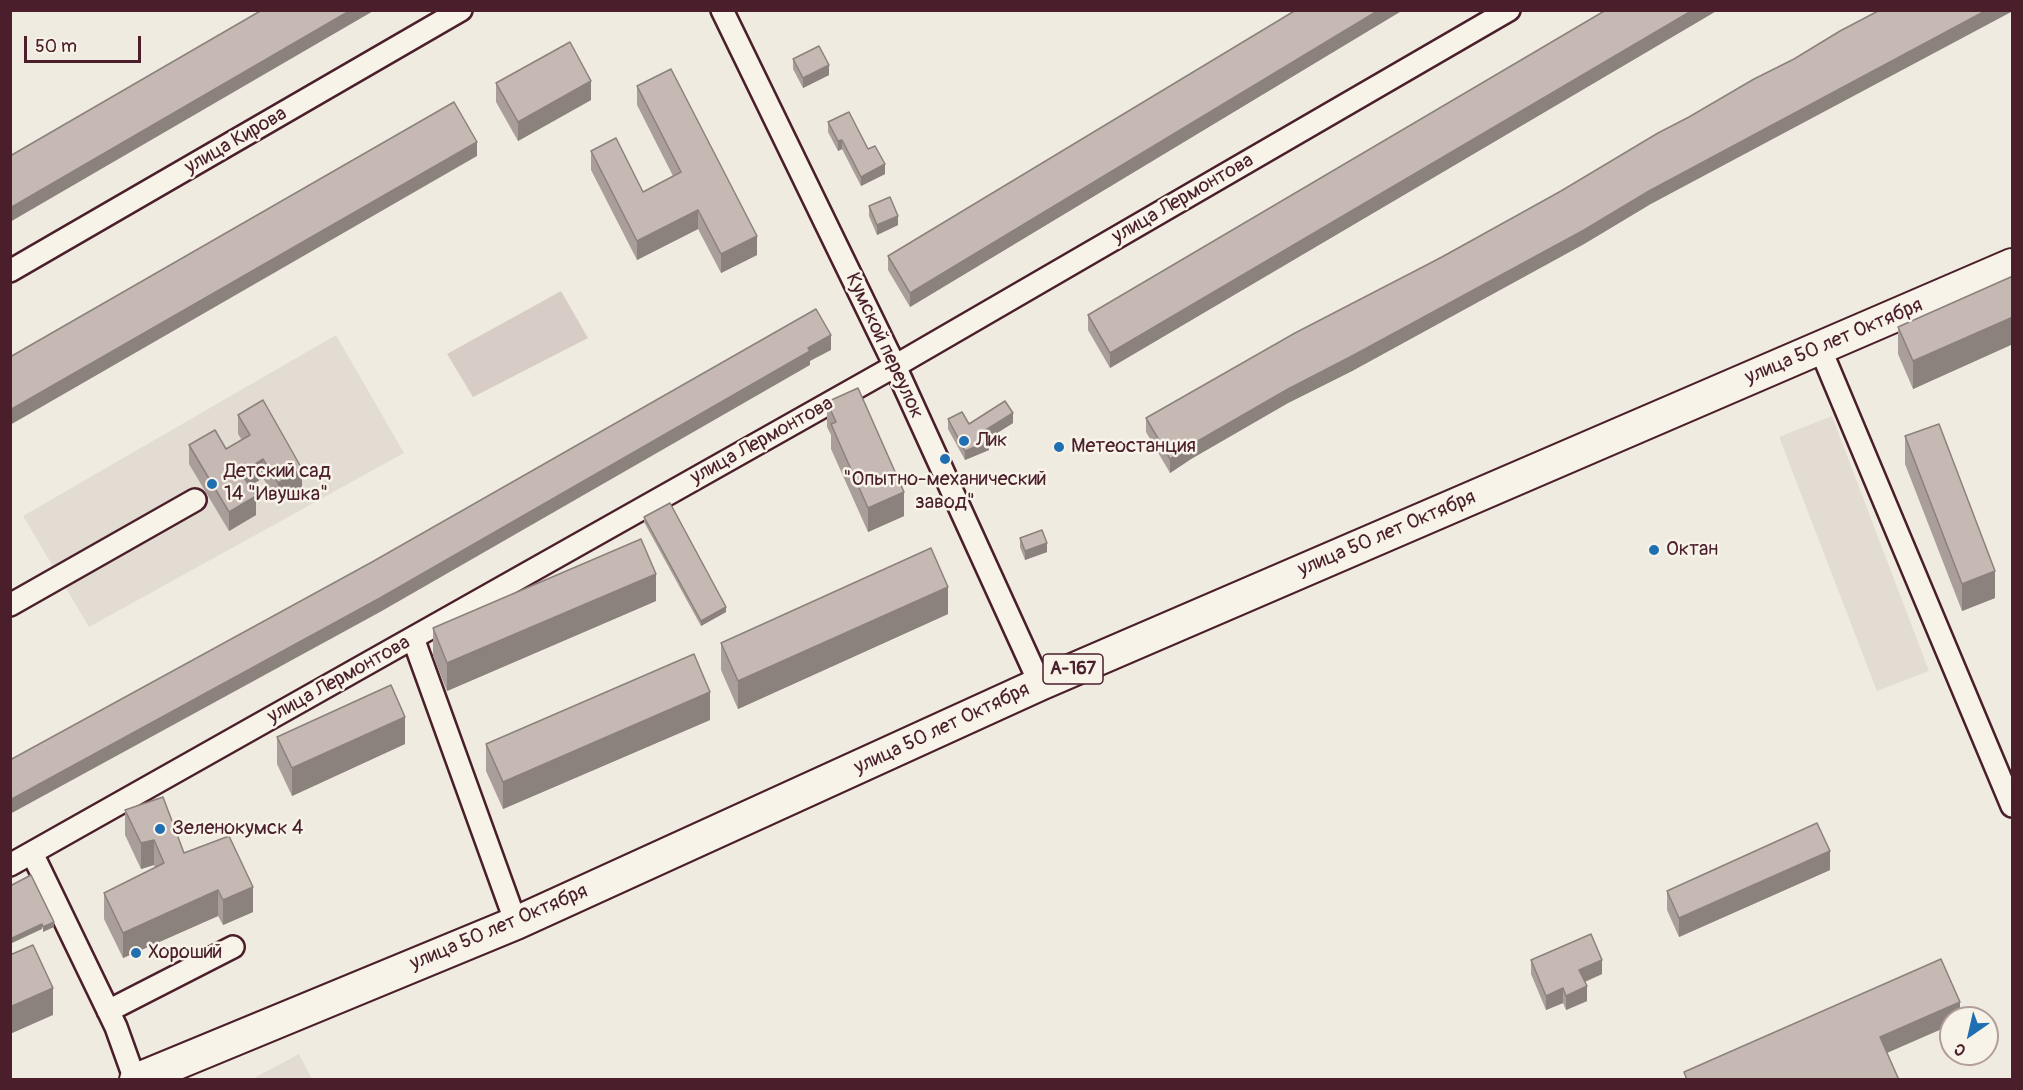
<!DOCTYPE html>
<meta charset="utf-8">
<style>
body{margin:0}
#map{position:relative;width:2023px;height:1090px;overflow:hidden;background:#f0ebe0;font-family:Pangolin,sans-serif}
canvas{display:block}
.frame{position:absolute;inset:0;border:12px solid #4a1f2b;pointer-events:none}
.north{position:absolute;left:1939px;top:1006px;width:60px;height:60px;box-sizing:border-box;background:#f7f3e8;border:2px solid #b29e9c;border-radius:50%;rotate:214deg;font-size:16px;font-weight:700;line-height:24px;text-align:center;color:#4a1f2b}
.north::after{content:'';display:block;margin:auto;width:21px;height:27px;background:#1f6fb2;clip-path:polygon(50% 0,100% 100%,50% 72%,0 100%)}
.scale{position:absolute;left:24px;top:36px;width:117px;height:27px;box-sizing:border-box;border:3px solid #4a1f2b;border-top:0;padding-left:8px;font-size:18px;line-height:21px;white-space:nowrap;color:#4a1f2b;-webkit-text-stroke:4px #f7f3e8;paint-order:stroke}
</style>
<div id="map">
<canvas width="2023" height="1090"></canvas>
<div class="frame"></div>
<div class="north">С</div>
<div class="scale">50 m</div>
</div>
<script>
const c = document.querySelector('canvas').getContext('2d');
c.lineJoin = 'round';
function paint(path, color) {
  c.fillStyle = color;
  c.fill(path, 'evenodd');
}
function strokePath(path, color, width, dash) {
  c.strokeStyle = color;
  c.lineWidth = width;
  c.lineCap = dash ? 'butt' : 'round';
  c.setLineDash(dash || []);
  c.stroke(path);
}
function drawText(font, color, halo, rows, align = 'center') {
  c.font = font + ' Pangolin,sans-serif';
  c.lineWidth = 5;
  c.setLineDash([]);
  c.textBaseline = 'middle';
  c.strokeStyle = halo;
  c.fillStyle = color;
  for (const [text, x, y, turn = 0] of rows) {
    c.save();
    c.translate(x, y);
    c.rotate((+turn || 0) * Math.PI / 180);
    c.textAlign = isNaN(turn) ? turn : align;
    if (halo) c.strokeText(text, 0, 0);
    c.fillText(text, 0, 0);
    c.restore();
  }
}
paint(new Path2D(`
 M336 335 404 453 89 627 23 516Z
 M1832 416 1929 671 1877 691 1779 437Z
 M299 1054 312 1079H252Z`), '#e3dcd2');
paint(new Path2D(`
 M561 291 588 338 473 397 447 354Z`), '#d8cdc6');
const minor = new Path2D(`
 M722 10 895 366 1040 684
 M10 271 461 10
 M1820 348 2012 806
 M10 605 195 500
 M413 638 516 923
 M32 853 116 1027 135 1080
 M10 865 895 366 1509 10
 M108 1011 233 947`);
const highway = new Path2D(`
 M136 1080 516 923 1040 684 2012 265`);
strokePath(minor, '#4a1f2b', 26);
strokePath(highway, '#4a1f2b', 36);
strokePath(minor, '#f7f3e8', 21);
strokePath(highway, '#f7f3e8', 32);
paint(new Path2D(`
 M1296 10H1403L910 307 888 270V256Z
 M1606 10H1718L1110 368 1088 330V315Z
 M793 59 829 75 803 88 793 69Z
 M496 83 591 100 518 141 496 102Z
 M637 86 757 255 721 273 698 229 637 260 591 170V151L643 192 673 176 637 105Z
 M828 122 868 149 885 174 861 186 842 149 838 151 828 132Z
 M1561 191 1649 205 1584 244 1352 371 1288 403 1191 459 1170 473 1146 432V418Z
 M869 206 898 225 877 235 869 216Z
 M2013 276V344L1913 389 1898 354V327Z
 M827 402 904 516 868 532 831 449V435L827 427Z
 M238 415 302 488 278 502 263 478 250 486 256 515 229 531 189 464V445L226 449 242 440 238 434Z
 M948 419 969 424 1013 423 988 439 989 450 965 460 948 429Z
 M1905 436 1995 598 1962 611 1905 464Z
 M644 517 726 612 701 626 644 522Z
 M1020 538 1047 552 1025 560 1020 547Z
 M656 601 447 691 433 656V628Z
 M948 614 738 709 721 670V643Z
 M710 720 503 809 486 771V744Z
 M277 737 405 744 292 796 277 764Z
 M125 810 184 853 253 912 223 925 218 916 123 958 104 919V893L155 868 154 865 141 869 125 835Z
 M1830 870 1679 937 1667 910V891Z
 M1531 960 1602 974 1585 982 1587 1001 1566 1010 1563 1003 1546 1010 1531 974Z`), '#aa9e9a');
paint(new Path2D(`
 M351 10H375L10 222V208Z
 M1379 10H1403L910 307V293Z
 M1693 10H1718L1110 368V353Z
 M1987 10 2013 11 1649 205 1584 244 1352 371 1288 403 1191 459 1170 473V459L1191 445 1288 389 1649 191Z
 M829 65V75L803 88V78Z
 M591 81V100L518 141V122Z
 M842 140V149L838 151V141Z
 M477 142V156L10 425V410Z
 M885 164V174L861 186V177Z
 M698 210V229L637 260V241Z
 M898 216V225L877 235V225Z
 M757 236V255L721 273V254Z
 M2013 317V344L1913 389V361Z
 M831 335V350L810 361V365L380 612 10 814V800Z
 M1013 413V423L984 441V431Z
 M989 441V450L965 460V451Z
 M263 459V478L241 491V473Z
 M302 469V488L278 502V483Z
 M904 492V516L868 532V508Z
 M256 496V515L229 531V512Z
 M1047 543V552L1025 560V551Z
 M1995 571V598L1962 611V584Z
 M656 574V601L447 691V663Z
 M948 587V614L738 709V681Z
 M726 607V612L701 626V621Z
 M710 692V720L503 809V782Z
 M405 717V744L292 796V768Z
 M154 840V865L141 869V843Z
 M1830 851V870L1679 937V918Z
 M253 887V912L223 925V900Z
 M218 890V916L123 958V933Z
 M54 922V927L43 932V927Z
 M42 924V929L10 944V939Z
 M1602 960V974L1579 984V970Z
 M1587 986V1001L1566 1010V996Z
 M53 988V1015L10 1034V1007Z
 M1563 988V1003L1546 1010V996Z
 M1960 1002V1018H1951V1025L1880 1056V1037Z`), '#8b817d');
const building = new Path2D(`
 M262 10H351L10 208V156Z
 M1296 10H1379L910 293 888 256Z
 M1606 10H1693L1110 353 1088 315Z
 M1880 10H1987L1649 191 1584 230 1352 356 1288 389 1191 445 1170 459 1146 418 1295 333 1442 257 1561 191 1658 133 1689 117 1754 79 1794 59 1840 31Z
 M570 42 591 81 518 122 496 83Z
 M819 46 829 65 803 78 793 59Z
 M671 69 757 236 721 254 698 210 637 241 591 151 616 138 643 192 681 172 637 86Z
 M454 102 477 142 10 410V357Z
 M849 112 868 149 875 146 885 164 861 177 842 140 838 141 828 122Z
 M890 197 898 216 877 225 869 206Z
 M2013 276V317L1913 361 1898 327Z
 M816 309 831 335 808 348 810 351 380 598 10 800V760L372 562Z
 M858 388 904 492 868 508 831 424 836 422 827 402Z
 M263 400 302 469 278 483 263 459 241 473 256 496 229 512 189 445 215 430 226 449 250 435 238 415Z
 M1005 401 1013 413 984 431 989 441 965 451 948 419 962 412 969 424Z
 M1939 424 1995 571 1962 584 1905 436Z
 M670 503 726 607 701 621 644 517Z
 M1042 530 1047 543 1025 551 1020 538Z
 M641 539 656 574 447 663 433 628Z
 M931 548 948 587 738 681 721 643Z
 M694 654 710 692 503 782 486 744Z
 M391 685 405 717 292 768 277 737Z
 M163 797 184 853 229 836 253 887 223 900 218 890 123 933 104 893 164 863 154 840 141 843 125 810Z
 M1817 823 1830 851 1679 918 1667 891Z
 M31 875 54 922 43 927 42 924 10 939V886Z
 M1591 934 1602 960 1579 970 1587 986 1566 996 1563 988 1546 996 1531 960Z
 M33 945 53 988 10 1007V955Z
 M1941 959 1960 1002 1880 1037 1899 1080H1687L1684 1072Z`);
paint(building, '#c6b8b3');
strokePath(building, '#8b817d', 1.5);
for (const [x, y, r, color] of [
 [964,441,6,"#1f6fb2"],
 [1059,447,6,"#1f6fb2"],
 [945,459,6,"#1f6fb2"],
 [212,484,6,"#1f6fb2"],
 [1654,550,6,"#1f6fb2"],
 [160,829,6,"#1f6fb2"],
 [136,953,6,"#1f6fb2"]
]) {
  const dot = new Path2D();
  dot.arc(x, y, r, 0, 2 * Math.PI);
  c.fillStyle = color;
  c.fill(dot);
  strokePath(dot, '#f7f3e8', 2);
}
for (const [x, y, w] of [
 [1073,669,60]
]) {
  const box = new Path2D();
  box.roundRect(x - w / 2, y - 15, w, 30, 4.5);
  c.fillStyle = '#f7f3e8';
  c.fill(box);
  strokePath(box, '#4a1f2b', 1.5);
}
drawText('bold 18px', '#4a1f2b', null, [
 ["А-167",1073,669]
]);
drawText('20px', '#4a1f2b', '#f7f3e8', [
 ["улица Кирова",236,141,-30],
 ["улица Лермонтова",1183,199,-30],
 ["улица 50 лет Октября",1834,342,-23],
 ["Кумской переулок",884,346,65],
 ["улица Лермонтова",762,441,-29],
 ["улица 50 лет Октября",1387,534,-23],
 ["улица Лермонтова",339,680,-29],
 ["улица 50 лет Октября",942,729,-25],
 ["улица 50 лет Октября",499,928,-23]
]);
drawText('20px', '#4a1f2b', '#f7f3e8', [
 ["Лик",976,441],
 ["Метеостанция",1071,447],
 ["Детский сад",224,472],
 ["14 \"Ивушка\"",224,495],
 ["\"Опытно-механический",945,480,"center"],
 ["завод\"",945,503,"center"],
 ["Октан",1666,550],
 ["Зеленокумск 4",172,829],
 ["Хороший",148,953]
], 'left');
</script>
